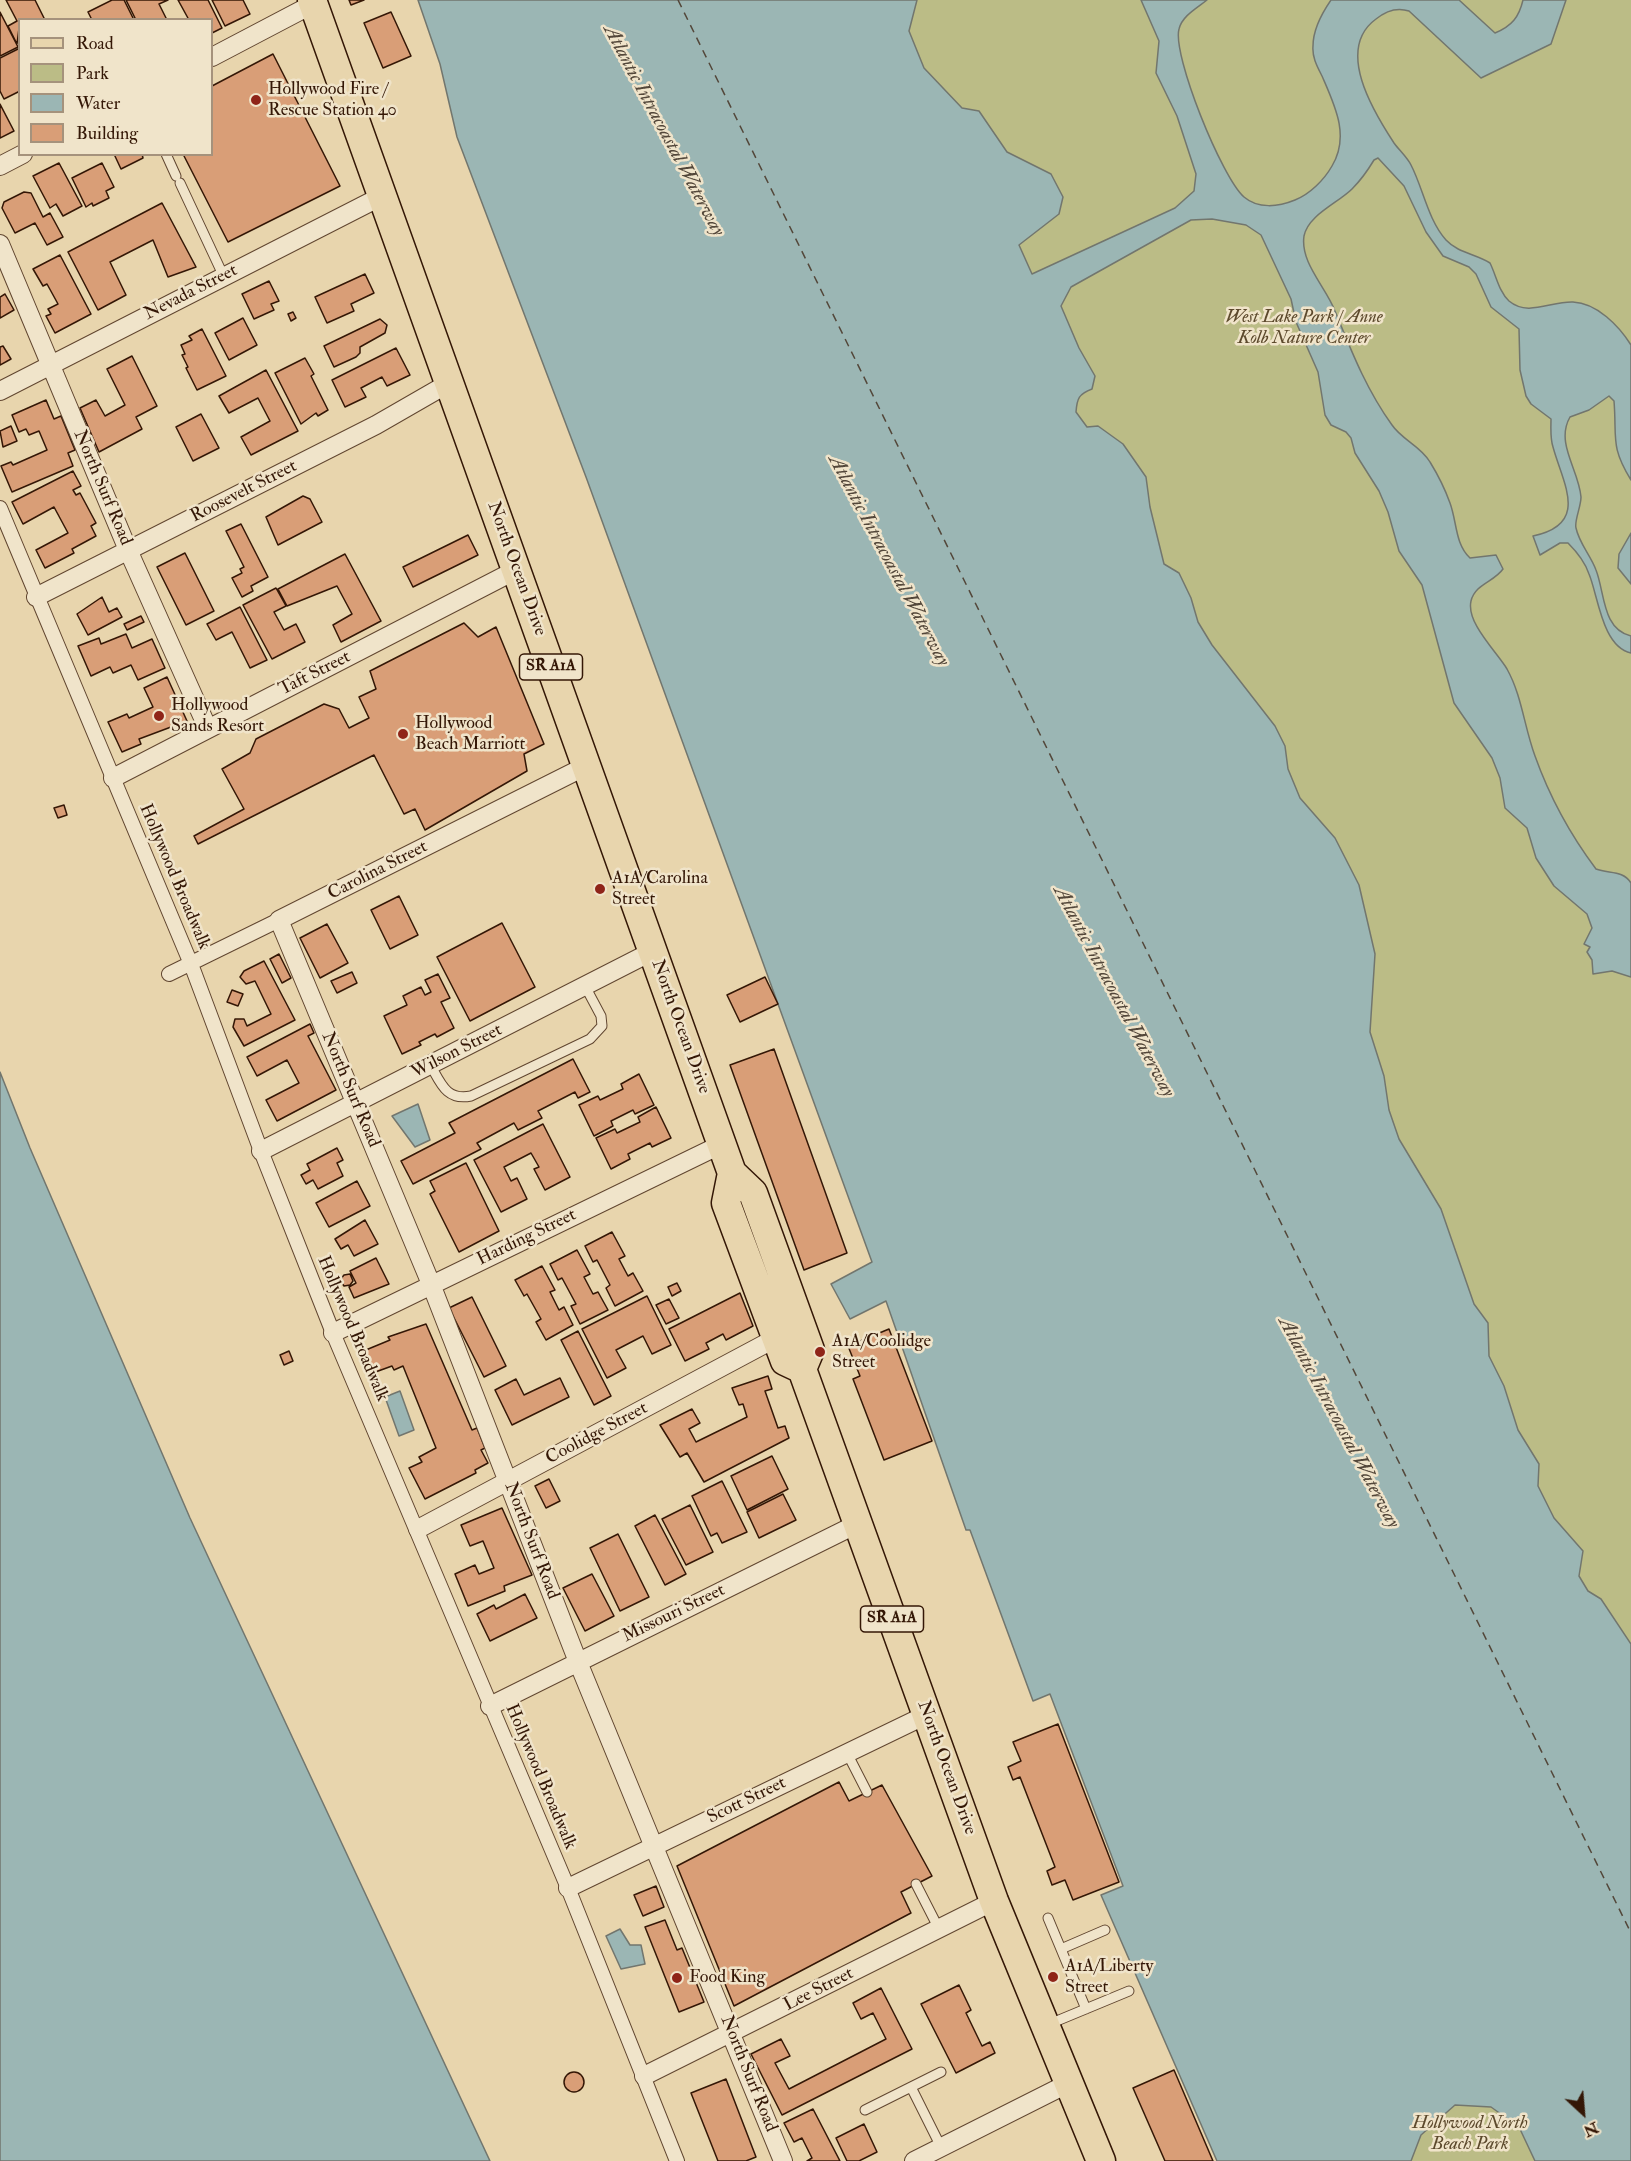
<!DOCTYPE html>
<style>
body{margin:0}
#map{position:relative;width:1631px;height:2161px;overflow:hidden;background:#e8d5ad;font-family:"IM FELL Double Pica",serif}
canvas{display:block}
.legend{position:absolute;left:18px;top:18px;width:195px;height:138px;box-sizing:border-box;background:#f0e4ca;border:2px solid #a5927c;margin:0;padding:8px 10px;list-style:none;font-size:18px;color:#341706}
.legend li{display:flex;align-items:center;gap:12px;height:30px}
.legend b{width:30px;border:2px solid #a5927c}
.north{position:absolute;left:1553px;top:2083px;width:60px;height:60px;-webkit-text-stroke:4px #f0e4ca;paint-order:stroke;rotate:154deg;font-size:16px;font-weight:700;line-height:24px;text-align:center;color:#341706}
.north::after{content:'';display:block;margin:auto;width:21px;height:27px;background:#341706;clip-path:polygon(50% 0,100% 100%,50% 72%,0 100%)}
</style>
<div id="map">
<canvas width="1631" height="2161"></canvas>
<ul class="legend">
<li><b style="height:8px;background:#e8d5ad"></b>Road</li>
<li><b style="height:16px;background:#bbbc86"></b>Park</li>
<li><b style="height:16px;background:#9bb6b4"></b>Water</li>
<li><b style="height:16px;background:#d99e77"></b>Building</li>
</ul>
<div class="north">N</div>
</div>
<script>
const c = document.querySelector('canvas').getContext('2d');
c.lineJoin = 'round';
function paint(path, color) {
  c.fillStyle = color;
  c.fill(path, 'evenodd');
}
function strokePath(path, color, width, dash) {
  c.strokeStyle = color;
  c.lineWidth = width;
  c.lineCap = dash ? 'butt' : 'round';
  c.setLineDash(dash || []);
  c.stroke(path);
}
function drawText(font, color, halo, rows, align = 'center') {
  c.font = font + ' "IM FELL Double Pica",serif';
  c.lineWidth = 5;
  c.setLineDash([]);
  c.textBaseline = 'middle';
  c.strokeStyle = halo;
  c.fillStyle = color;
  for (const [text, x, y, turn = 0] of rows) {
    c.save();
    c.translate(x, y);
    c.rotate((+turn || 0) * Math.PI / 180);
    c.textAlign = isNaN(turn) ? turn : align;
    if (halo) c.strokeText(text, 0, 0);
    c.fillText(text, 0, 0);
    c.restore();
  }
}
paint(new Path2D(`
 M810 0H1631V1644L1601 1599 1588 1591 1579 1576 1583 1551 1554 1518 1538 1486 1539 1464 1518 1430 1505 1388Z
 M1455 2105 1491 2107 1519 2127 1535 2161H1411L1421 2135Z`), '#bbbc86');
const water = new Path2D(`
 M418 0H917L909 31 924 68 962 108 979 111 1007 152 1051 174 1063 197 1059 214 1019 245 1032 274 1175 208 1194 191 1196 174 1177 116 1156 73 1159 41 1141 0H1207C1197 8 1182 16 1179 29 1172 55 1222 178 1244 197 1258 209 1278 207 1295 200 1310 194 1324 180 1332 166 1350 136 1335 106 1322 76 1317 66 1312 57 1313 46 1313 29 1322 13 1331 0H1459L1495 33C1512 26 1519 17 1523 0H1566L1551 44 1481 78 1409 11C1397 7 1387 10 1376 19 1335 49 1373 111 1394 143 1399 150 1407 157 1411 165 1423 188 1428 220 1446 240 1458 253 1476 254 1490 263 1496 275 1499 292 1509 301 1528 317 1551 301 1573 302 1597 303 1619 326 1631 345V480C1610 446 1617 438 1614 401L1609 396 1589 410 1570 417C1555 443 1579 470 1581 497 1581 507 1574 521 1576 528 1579 543 1591 556 1596 570 1605 593 1602 629 1631 636V653C1602 647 1598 595 1589 574 1585 562 1577 552 1568 543H1560L1540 555 1533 536C1590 524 1563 484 1553 447 1550 438 1551 428 1551 419L1531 404 1526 396 1520 370 1519 329 1491 307 1476 274 1469 267 1443 256 1426 232 1404 186 1378 158 1374 160C1368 170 1360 181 1352 189 1338 203 1308 215 1304 236 1300 263 1326 287 1335 311 1351 350 1366 389 1392 425 1402 440 1421 446 1430 462 1438 475 1445 489 1450 503 1457 522 1455 544 1470 558L1496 555 1503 569C1494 582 1475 584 1471 601 1466 623 1497 652 1507 669 1522 696 1524 726 1535 756 1550 798 1569 833 1596 869 1609 874 1623 870 1631 883V977L1612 971 1593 974 1592 960 1587 952 1590 947 1584 944 1592 928 1587 914 1554 886 1536 858 1527 828 1505 808 1500 778 1492 758 1454 703 1422 585 1399 551 1388 512 1379 491 1355 453 1351 438 1346 432 1331 425 1325 415 1318 372 1296 322 1291 299 1261 235 1246 225 1212 219 1191 220 1071 287 1061 306 1079 348 1095 376 1092 389C1079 394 1077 398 1076 412L1087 427 1098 426 1123 444 1146 477 1150 507 1164 564 1179 573 1191 598 1198 622 1212 645 1275 726 1285 746 1288 769 1300 798 1335 838 1359 885 1375 954 1370 1032 1384 1076 1389 1110 1399 1139 1441 1209 1474 1304 1488 1323 1489 1356 1504 1386 1518 1430 1539 1464 1538 1486 1554 1518 1583 1551 1579 1576 1588 1591 1601 1599 1631 1644V2161H1535L1519 2127 1491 2107 1455 2105 1421 2135 1411 2161H1217L1101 1895 1123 1886 1050 1694 1033 1701 970 1530H966L886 1301 850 1319 831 1284 872 1262 586 477 457 137 440 64Z
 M1631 533V584L1618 568 1619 554Z
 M0 1072 30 1148 190 1518 490 2161H0Z
 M418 1104 430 1140 415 1147 392 1116Z
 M400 1391 414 1430 399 1436 385 1397Z
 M620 1929 630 1945H641L645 1964 621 1969 606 1936Z`);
paint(water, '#9bb6b4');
strokePath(water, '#72766e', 1.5);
strokePath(new Path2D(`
 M678 0 1631 1933`), '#53473a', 1.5, [8, 6]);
const building = new Path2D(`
 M6 0H35L45 20H20L17 44 8 26 17 21Z
 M112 0H124L134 20H92L88 12Z
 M126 0H168L159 4 167 20H136Z
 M178 0H208L222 28 212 33V37V20H189Z
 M212 0H243L250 14 225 26Z
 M349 0H364L351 5Z
 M0 12 18 47 0 56Z
 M391 12 411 56 383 68 364 23Z
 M20 48V91L4 99 0 91V58Z
 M273 54 340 186 228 242 183 154H212V86Z
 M0 104 14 131 0 138Z
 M114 154H142L143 158 121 169Z
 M59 163 82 206 63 216 56 204 50 208 33 176Z
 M102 163 114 187 106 191 109 198 93 206 92 203 86 207 72 178Z
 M24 192 31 193 43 217 50 213 63 237 47 245 35 223 15 233 2 208 4 202Z
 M162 203 196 267 168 277 153 240 110 262 126 295 98 310 68 252Z
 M60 255 91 314 55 333 46 316 51 314 48 309 58 304 47 284 43 286 33 269Z
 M365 274 374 293 351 304 354 311 327 323 315 297Z
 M269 281 279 301 271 304 274 310 254 319 242 294Z
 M5 294 14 310 0 318V297Z
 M293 312 296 318 291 321 288 314Z
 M243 318 257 345 229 360 215 333Z
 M380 319 387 325 385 333 360 347V353L356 357 334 367 324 346Z
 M202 329 226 376 197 390 186 368 188 367 182 355 185 354 181 345 192 340 189 336Z
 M3 346 11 359 0 365V347Z
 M396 348 410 375 387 386 382 377 361 388 366 397 345 407 332 380Z
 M132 356 157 406 136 417 142 429 99 452 80 408 96 400 105 416 125 405 107 369Z
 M305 358 314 374 311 376 328 410 318 416 316 413 301 424 275 373Z
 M266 370 298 431 251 455 241 437 270 421 258 398 229 413 219 396Z
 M46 400 54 419 61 416 75 450 68 453 73 466 12 492 1 466 11 462 13 465 47 450 39 431 29 435 26 429 19 432 12 415Z
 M201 414 219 448 193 461 176 427Z
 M11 426 17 441 3 447 0 431Z
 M73 471 81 486 73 490 76 495 80 493 96 523 91 526 96 536 72 549 74 553 45 568 36 550 68 533 54 507 23 524 12 502Z
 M303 496 310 499 322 522 278 545 266 517Z
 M241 524 268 577 251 586 253 591 242 597 232 578 242 573 240 569 244 567 226 531Z
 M468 535 478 555 413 587 403 567Z
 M185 553 214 611 186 625 157 567Z
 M345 554 381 621 341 642 333 625 352 614 337 586 287 606 278 589Z
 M276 588 286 606 274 612 284 630 296 624 305 642 272 659 243 605Z
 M102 597 109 612 117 608 122 617 88 635 77 614Z
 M240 607 267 660 250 668 232 632 216 640 207 624Z
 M141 616 144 622 127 630 124 624Z
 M464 623 478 637 496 627 544 744 524 754 527 771 425 830 415 809 404 814 374 755 198 844 194 836 244 809 222 769 250 753 256 739 324 704 339 709 349 728 369 718 359 697 376 689 370 671Z
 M126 634 132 648 152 639 165 668 138 680 131 665 113 673 110 667 91 676 78 646 99 638 101 644Z
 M167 677 187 721 139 739 141 744 122 752 108 722 127 714 129 718 153 707 144 688Z
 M64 805 67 815 58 818 54 808Z
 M399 896 418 935 390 949 371 910Z
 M502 923 535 987 470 1021 437 957Z
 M327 924 348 963 320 978 300 938Z
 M279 954 291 978 282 983 270 959Z
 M264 961 295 1020 244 1046 233 1027 235 1019H244L247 1026 271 1014 255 981 246 984 240 977 244 971Z
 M352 972 357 983 337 993 331 981Z
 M438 974 450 998 441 1002 454 1028 437 1037 435 1034 419 1042 421 1045 402 1054 384 1016 407 1005 403 996 421 987 425 995 431 992 425 980Z
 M765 977 778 1004 740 1022 727 995Z
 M232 990 243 994 238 1006 227 1002Z
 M310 1024 314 1033 308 1036 336 1090 277 1121 266 1100 299 1083 287 1060 257 1076 247 1057Z
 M774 1049 847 1253 804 1270 730 1065Z
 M573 1059 590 1092 578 1098 575 1092 538 1111 542 1118 518 1130 514 1123 477 1143 481 1149 413 1184 401 1161 455 1133 449 1123Z
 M639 1074 654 1105 635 1114 633 1110 611 1121 613 1126 594 1136 579 1105 598 1096 600 1100 623 1089 621 1084Z
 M656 1107 671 1138 652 1147 650 1143 628 1154 630 1159 611 1169 596 1138 615 1129 617 1133 640 1122 638 1117Z
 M543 1124 570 1177 545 1190 534 1169 539 1167 531 1153 504 1167 511 1181 517 1178 527 1199 501 1212 474 1160Z
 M337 1148 343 1160 337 1163 343 1176 318 1189 313 1180 306 1184 301 1175 310 1170 307 1164Z
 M466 1163 499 1231 459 1252 430 1194 435 1191 430 1181Z
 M357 1181 370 1206 329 1227 316 1203Z
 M365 1220 378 1244 354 1256 348 1245 341 1249 335 1239Z
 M612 1232 625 1256 619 1259 628 1276 633 1273 643 1291 615 1306 606 1288 610 1285 597 1260 593 1262 585 1246Z
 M577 1250 590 1274 584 1277 593 1294 598 1292 608 1310 580 1324 571 1306 576 1304 562 1278 558 1280 550 1264Z
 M376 1258 389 1284 354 1298 349 1287 356 1283 350 1271Z
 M542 1266 555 1290 550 1292 559 1310 564 1307 573 1325 546 1340 536 1322 541 1319 527 1294 524 1296 515 1280Z
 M350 1274 353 1281 350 1285 344 1286 340 1280 344 1275Z
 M677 1283 681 1291 672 1296 668 1287Z
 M740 1293 753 1326 726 1340 723 1334 706 1343 709 1349 685 1361 669 1329Z
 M647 1296 671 1345 652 1354 643 1336 616 1350 626 1368 607 1378 582 1329Z
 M472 1297 506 1366 484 1377 449 1308Z
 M669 1299 679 1318 666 1324 656 1305Z
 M426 1324 472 1430 477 1428 485 1448 481 1450 488 1463 475 1470 476 1473 425 1499 409 1468 422 1462 419 1457 436 1448 403 1366 394 1370 392 1366 370 1374 361 1352 390 1340 388 1337Z
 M889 1329 932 1441 884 1460 853 1379 860 1376 848 1346Z
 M578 1331 611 1396 594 1405 561 1340Z
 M289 1351 293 1361 284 1365 280 1355Z
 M768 1376 772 1389 765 1391 778 1428 785 1426 789 1438 704 1482 687 1453 680 1457 660 1425 692 1409 700 1423 689 1429 696 1442 747 1417 743 1404 739 1405 732 1388Z
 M560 1378 569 1397 512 1425 495 1390 516 1379 524 1395Z
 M772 1456 788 1489 747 1510 731 1476Z
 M549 1479 560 1501 546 1508 535 1486Z
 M722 1481 747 1532 722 1543 717 1533 711 1536 692 1496Z
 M783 1494 796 1520 759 1538 747 1512Z
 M690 1505 713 1552 686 1565 662 1519Z
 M502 1508 532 1575 504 1586 505 1591 468 1606 455 1574 475 1565 479 1574 494 1568 483 1541 470 1546 461 1525Z
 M655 1515 686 1574 665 1585 635 1526Z
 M618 1534 649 1597 620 1611 590 1548Z
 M592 1574 614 1616 585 1631 563 1588Z
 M525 1594 537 1618 490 1641 477 1614 494 1605 496 1609Z
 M1058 1724 1119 1882 1073 1900 1065 1880 1052 1885 1047 1871 1055 1867 1020 1777 1013 1780 1008 1767 1021 1761 1013 1742Z
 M839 1782 849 1801 882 1785 932 1876 901 1892 911 1913 734 2006 677 1866Z
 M656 1886 664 1907 643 1916 634 1895Z
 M665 1920 677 1950 682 1948 704 2002 679 2012 645 1927Z
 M959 1985 971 2010 966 2013 982 2046 990 2042 995 2053 956 2073 921 2004Z
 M881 1988 912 2049 782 2115 751 2054 781 2039 790 2056 775 2063 789 2089 886 2039 873 2013 861 2019 853 2003Z
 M1174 2070 1213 2161H1165L1133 2088Z
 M564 2082a10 10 0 1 1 20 0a10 10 0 1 1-20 0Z
 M726 2079 756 2157 746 2161H718L691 2093Z
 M813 2109 840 2161H807L812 2158 802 2138 794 2142 784 2123Z
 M864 2124 877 2152 859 2161H847L836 2138Z`);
paint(building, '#d99e77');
strokePath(building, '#341706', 1.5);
const service = new Path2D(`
 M166 154 176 176
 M180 183 224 277
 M431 1066C441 1084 447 1101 471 1096L590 1039 602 1026 601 1016 585 986
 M847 1753 867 1792
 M916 1884 939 1929
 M1048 1918 1086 2009
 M1061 1949 1105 1930
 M1047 2025 1129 1991
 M911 2087 941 2072
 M865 2110 911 2087 941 2147`);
const pedestrian = new Path2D(`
 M0 508 191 964 261 1151 333 1333 568 1888 677 2161
 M169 974 279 920`);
const minor = new Path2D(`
 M212 57 313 4
 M0 166 23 154
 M0 244 128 550 208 729
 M0 391 382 196
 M36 597 376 425 449 383
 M586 766 279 920 431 1284 578 1662 783 2161
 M113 778 516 570
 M261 1151 653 951
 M333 1333 722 1144
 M418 1529 776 1338
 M490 1706 859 1523
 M568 1888 926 1715
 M644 2076 994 1901
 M914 2161 1069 2083`);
const primary = new Path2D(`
 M312 0 732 1173 753 1193 810 1350 802 1369 994 1901 1101 2161
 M732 1173 726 1203 785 1361 802 1369`);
strokePath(service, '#614630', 11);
strokePath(pedestrian, '#614630', 16);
strokePath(minor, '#614630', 20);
strokePath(primary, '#341706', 31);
strokePath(service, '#f0e4ca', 9);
strokePath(pedestrian, '#f0e4ca', 14);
strokePath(minor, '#f0e4ca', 18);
strokePath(primary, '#e8d5ad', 28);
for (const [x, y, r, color] of [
 [256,100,6,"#8f2418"],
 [159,716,6,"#8f2418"],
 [403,734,6,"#8f2418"],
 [600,889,6,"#8f2418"],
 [820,1352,6,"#8f2418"],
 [1053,1977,6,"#8f2418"],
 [677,1978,6,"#8f2418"]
]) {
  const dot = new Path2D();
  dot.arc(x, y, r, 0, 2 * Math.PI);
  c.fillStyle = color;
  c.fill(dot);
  strokePath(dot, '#f0e4ca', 2);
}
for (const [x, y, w] of [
 [551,667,63],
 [892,1619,63]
]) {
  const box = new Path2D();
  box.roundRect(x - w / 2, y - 13, w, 26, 4.5);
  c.fillStyle = '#f0e4ca';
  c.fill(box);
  strokePath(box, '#341706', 1.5);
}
drawText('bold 16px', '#341706', null, [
 ["SR A1A",551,667],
 ["SR A1A",892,1619]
]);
drawText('18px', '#341706', '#f0e4ca', [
 ["Hollywood Fire /",268,90],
 ["Rescue Station 40",268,111],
 ["Hollywood",171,706],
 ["Sands Resort",171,727],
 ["Hollywood",415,724],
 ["Beach Marriott",415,745],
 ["A1A/Carolina",612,879],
 ["Street",612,900],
 ["A1A/Coolidge",832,1342],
 ["Street",832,1363],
 ["A1A/Liberty",1065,1967],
 ["Street",1065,1988],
 ["Food King",689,1978]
], 'left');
drawText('18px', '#341706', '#f0e4ca', [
 ["Nevada Street",191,293,-27],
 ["North Surf Road",102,488,67],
 ["Roosevelt Street",244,492,-27],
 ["North Ocean Drive",516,569,70],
 ["Taft Street",315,674,-27],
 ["Carolina Street",378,871,-27],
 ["Hollywood Broadwalk",174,877,67],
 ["North Ocean Drive",680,1027,70],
 ["Wilson Street",457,1052,-27],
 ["North Surf Road",350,1090,67],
 ["Harding Street",527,1238,-26],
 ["Hollywood Broadwalk",352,1329,67],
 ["Coolidge Street",597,1434,-28],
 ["North Surf Road",531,1541,69],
 ["Missouri Street",674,1614,-26],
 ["North Ocean Drive",946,1768,70],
 ["Hollywood Broadwalk",540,1777,67],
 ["Scott Street",747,1801,-26],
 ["Lee Street",819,1990,-27],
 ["North Surf Road",748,2074,68]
]);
drawText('italic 18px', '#5c492c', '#f0e4ca', [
 ["West Lake Park / Anne",1304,318],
 ["Kolb Nature Center",1304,339],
 ["Hollywood North",1470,2124],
 ["Beach Park",1470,2145]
]);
drawText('italic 20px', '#53473a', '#f0e4ca', [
 ["Atlantic Intracoastal Waterway",663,131,62],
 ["Atlantic Intracoastal Waterway",888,561,62],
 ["Atlantic Intracoastal Waterway",1113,992,62],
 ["Atlantic Intracoastal Waterway",1338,1423,62]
]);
</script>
